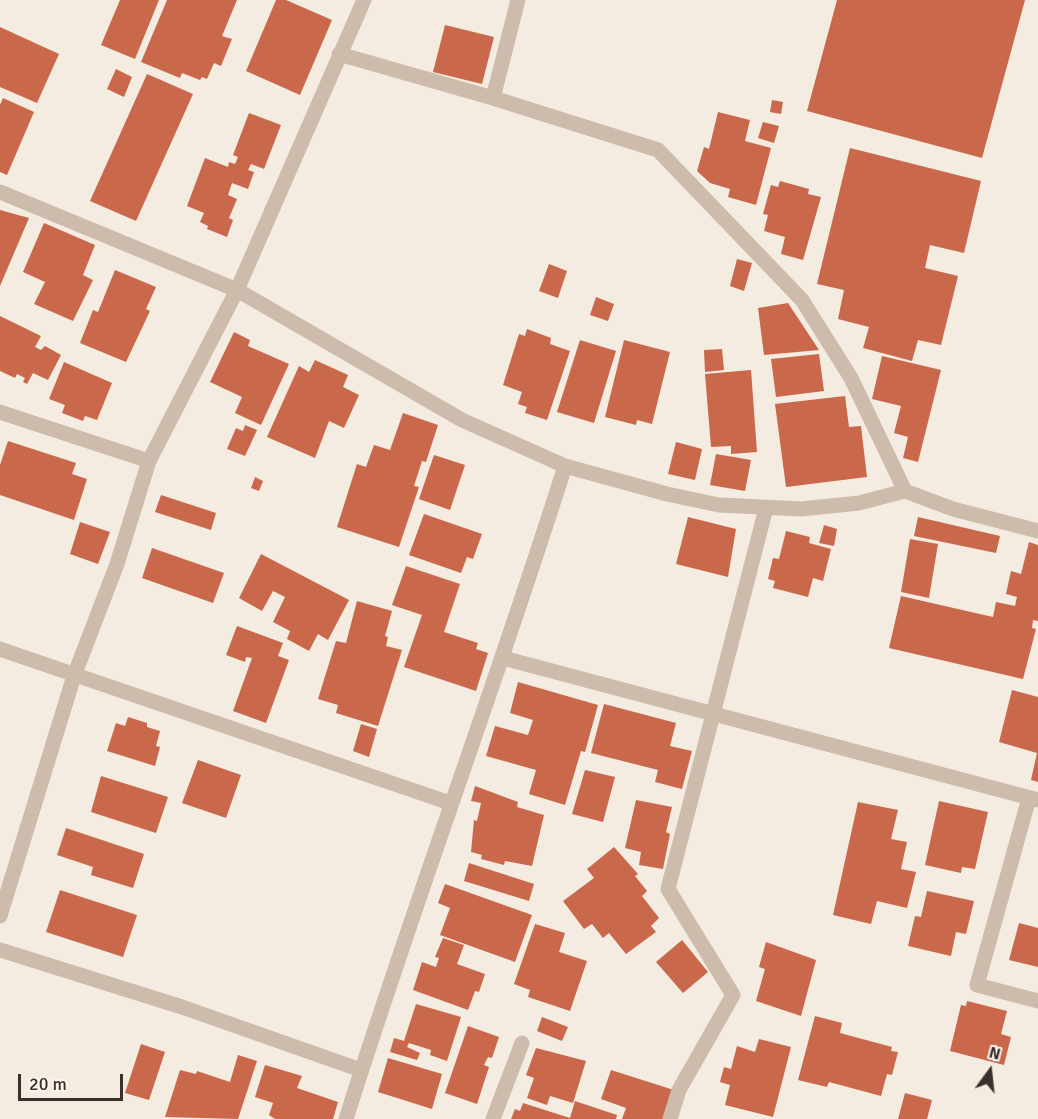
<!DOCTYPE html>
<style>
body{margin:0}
#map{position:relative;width:1038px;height:1119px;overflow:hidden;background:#f4ebe1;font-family:Signika,sans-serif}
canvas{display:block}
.north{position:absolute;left:960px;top:1041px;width:60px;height:60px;-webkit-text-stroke:4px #fbf5ee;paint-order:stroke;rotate:15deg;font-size:16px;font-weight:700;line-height:24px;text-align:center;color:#3b302b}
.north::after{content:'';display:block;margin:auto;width:21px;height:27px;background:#3b302b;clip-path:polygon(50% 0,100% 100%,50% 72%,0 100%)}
.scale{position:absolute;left:18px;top:1074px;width:105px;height:27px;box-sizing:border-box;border:3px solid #3b302b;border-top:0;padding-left:8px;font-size:18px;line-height:21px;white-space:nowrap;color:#3b302b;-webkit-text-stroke:4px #fbf5ee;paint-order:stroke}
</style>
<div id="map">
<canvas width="1038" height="1119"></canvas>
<div class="north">N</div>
<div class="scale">20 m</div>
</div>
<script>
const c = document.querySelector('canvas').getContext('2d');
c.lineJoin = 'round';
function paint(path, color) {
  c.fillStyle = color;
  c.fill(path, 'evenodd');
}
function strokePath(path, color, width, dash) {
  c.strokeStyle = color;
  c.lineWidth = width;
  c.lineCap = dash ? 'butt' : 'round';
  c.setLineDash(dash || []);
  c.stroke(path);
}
paint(new Path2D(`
 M120 0H159L135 59 101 45Z
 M167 0H237L222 36 232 39 221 66 214 63 207 79 202 77 200 80 182 73 180 78 141 62Z
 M276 0H286L332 20 300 95 246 71Z
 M837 0H1025L982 158 807 111Z
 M445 25 494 37 482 84 433 72Z
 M0 27 59 54 37 103 0 87Z
 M116 69 132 77 124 97 107 89Z
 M147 74 193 94 136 221 90 201Z
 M3 98 34 112 7 175 0 172V105Z
 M772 100 783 102 781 114 770 112Z
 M718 112 750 120 745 141 771 148 756 205 728 197 730 189 710 183 697 171 704 147 709 149Z
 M249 113 281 125 264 169 251 164 248 170 254 172 248 189 232 183 228 195 237 199 229 218 233 220 227 237 207 229 208 226 200 222 204 213 187 206 205 158 228 167 229 162 235 164 238 157 233 155Z
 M763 122 779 126 774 143 758 138Z
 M850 148 981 181 964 253 930 245 925 268 958 276 941 345 918 340 912 361 863 348 869 327 838 319 844 290 817 284Z
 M780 181 809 189 808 194 821 197 803 260 781 254 785 237 764 231 768 215 763 214 771 185 778 187Z
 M0 210 29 218 0 286Z
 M44 223 95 245 83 275 93 280 73 321 34 304 45 282 23 272Z
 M737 259 752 263 744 291 730 286Z
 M549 264 567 271 558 298 539 291Z
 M115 270 156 287 146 309 150 311 126 362 80 343 93 310 98 312Z
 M596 297 614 304 608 321 590 315Z
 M788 303 819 350 764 355 758 308Z
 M0 316 41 336 35 347 41 350 45 346 61 355 48 380 33 373 27 384 23 382 25 378 17 374 15 378 0 371Z
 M527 329 551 338 550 344 570 351 547 420 525 413 527 407 518 404 522 392 503 385 519 334 525 336Z
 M234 332 250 340 248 346 289 364 261 425 235 413 242 397 210 382Z
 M580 340 616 351 594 423 557 412Z
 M624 340 670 352 652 424 637 420 636 425 605 417Z
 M722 349 724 370 705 372 704 350Z
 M819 354 824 391 776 397 771 359Z
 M882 356 941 370 918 462 903 458 908 437 894 433 901 406 872 399Z
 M315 360 348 375 343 387 359 395 344 428 329 421 315 458 267 437 299 366 309 372Z
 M64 362 112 383 97 420 85 416 83 421 62 413 65 405 49 399Z
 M751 370 757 452 731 454V446L711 447 705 374Z
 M845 396 849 427 861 426 867 477 786 487 775 404Z
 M403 413 438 425 426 462 422 461 414 486 419 487 399 547 337 527 357 464 366 467 374 445 390 450Z
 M245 425 257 430 245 456 227 449 236 428 243 431Z
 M8 441 76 463 72 474 87 479 74 520 0 495V465Z
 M676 442 702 449 695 480 668 474Z
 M716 454 751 460 745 491 710 485Z
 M434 455 465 465 450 510 419 499Z
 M255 477 263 481 259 491 251 488Z
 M161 495 216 513 211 530 155 512Z
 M424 514 482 534 473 559 467 557 461 573 409 555Z
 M688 517 736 529 728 577 676 564Z
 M918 517 1000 536 996 553 914 536Z
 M80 522 110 532 98 564 70 554Z
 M824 525 837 529 834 546 819 543Z
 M786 531 810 537 809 543 831 549 823 581 813 578 808 597 773 588 775 581 768 579 773 558 779 559Z
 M910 539 938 544 929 598 901 592Z
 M1029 542 1038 545V621L1033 620 1032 628 1036 629 1023 679 889 648 901 596 993 617 996 602 1015 606 1017 597 1006 594 1011 571 1021 574Z
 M152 548 224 573 213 603 142 578Z
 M261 554 349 600 328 640 318 634 309 651 287 639 290 631 273 622 285 597 273 591 262 611 239 598Z
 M406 566 460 584 444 632 478 643 476 649 488 653 476 691 404 667 422 615 392 605Z
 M357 601 392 611 385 636 388 637 386 646 402 650 378 726 336 713 338 705 318 699 336 641 346 643Z
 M237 626 283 643 278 656 289 660 266 723 233 711 252 658 246 657 245 662 226 655Z
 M518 682 598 705 585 752 581 751 565 805 529 794 536 770 486 756 495 726 528 735 533 720 510 713Z
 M1012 690 1038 697V782L1031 780 1037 753 999 742Z
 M604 704 676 723 670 746 692 751 682 789 655 782 658 770 591 753Z
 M128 717 147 723V727L160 731 156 746 160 747 155 766 107 751 116 723 125 726Z
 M361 724 377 729 369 757 353 751Z
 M198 760 241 775 226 818 182 803Z
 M585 770 615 777 603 822 572 814Z
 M101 776 168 797 156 833 91 812Z
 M475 786 518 802 517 807 544 815 532 866 505 861 504 865 481 859 482 855 471 852 474 820 477 821 481 803 471 801Z
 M636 800 672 807 666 832 670 834 663 869 639 865 641 852 625 848Z
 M939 801 988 812 975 869 962 867 961 873 925 865Z
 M858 802 898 810 891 839 907 842 901 869 916 872 907 908 877 901 871 924 833 915Z
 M66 828 144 854 133 888 91 875 93 867 57 855Z
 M614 847 638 874 635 876 647 891 642 896 659 918 651 926 656 932 626 954 609 933 603 938 592 924 584 929 563 901 594 878 587 869Z
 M469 863 534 884 529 901 464 881Z
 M445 884 532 915 515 962 440 935 450 908 438 903Z
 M60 890 137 915 123 957 46 932Z
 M927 891 974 901 966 934 956 932 951 956 908 946 915 916 921 917Z
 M1019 923 1038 928V967L1009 960Z
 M535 924 565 933 559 952 587 961 570 1011 528 997 530 990 514 984Z
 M443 938 464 945 457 964 485 974 479 992 475 991 468 1010 413 990 422 962 436 967 439 958 435 957Z
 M682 940 708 972 683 993 656 962Z
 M766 942 816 960 801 1016 756 1001 765 969 759 967Z
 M967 1001 1007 1011 1001 1034 1011 1037 1004 1065 950 1051 961 1005 966 1006Z
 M416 1004 461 1017 447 1061 430 1055 431 1050 409 1043 407 1047 420 1053 417 1060 390 1052 394 1038 404 1041Z
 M815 1016 842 1023 840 1033 892 1047 891 1051 898 1052 892 1075 887 1074 881 1096 829 1082 827 1087 798 1080Z
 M542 1017 568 1027 562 1041 537 1031Z
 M468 1026 499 1037 492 1058 488 1057 484 1065 489 1067 477 1104 445 1093Z
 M759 1039 791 1047 773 1117 725 1105 730 1085 720 1082 724 1067 731 1069 737 1046 755 1052Z
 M141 1044 165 1052 149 1100 125 1093Z
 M536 1048 586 1061 573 1103 550 1096 547 1105 527 1098 534 1078 526 1075Z
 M238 1055 257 1061 238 1119 165 1117 180 1070 196 1074 197 1071 230 1082Z
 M388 1058 442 1074 432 1109 378 1092Z
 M265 1065 302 1076 297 1088 338 1102 333 1119H275L269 1115 273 1103 255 1097Z
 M611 1070 677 1091 668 1119H622L626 1108 601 1099Z
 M905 1093 932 1100 927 1119H898Z
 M575 1101 617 1115 616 1119H511L515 1109 520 1111 523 1103 570 1118Z`), '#c9684a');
strokePath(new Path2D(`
 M339 54 493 98 658 150 802 300 851 378 905 491
 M493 98 518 0
 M0 192 237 290 462 420 565 466 667 494 719 505 801 509 859 503 905 491 953 509 1038 531
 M0 412 149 461
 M0 649 450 803
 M503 658 1038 800
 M1029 798 977 985 1038 1001
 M0 916 74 676 117 564 149 461 237 290 364 0
 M0 950 182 1007 361 1070
 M346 1119C415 900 496 685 565 466
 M493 1119 522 1043
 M670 1119 679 1090 733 995 668 889 766 508`), '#cdbbac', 15);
</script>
